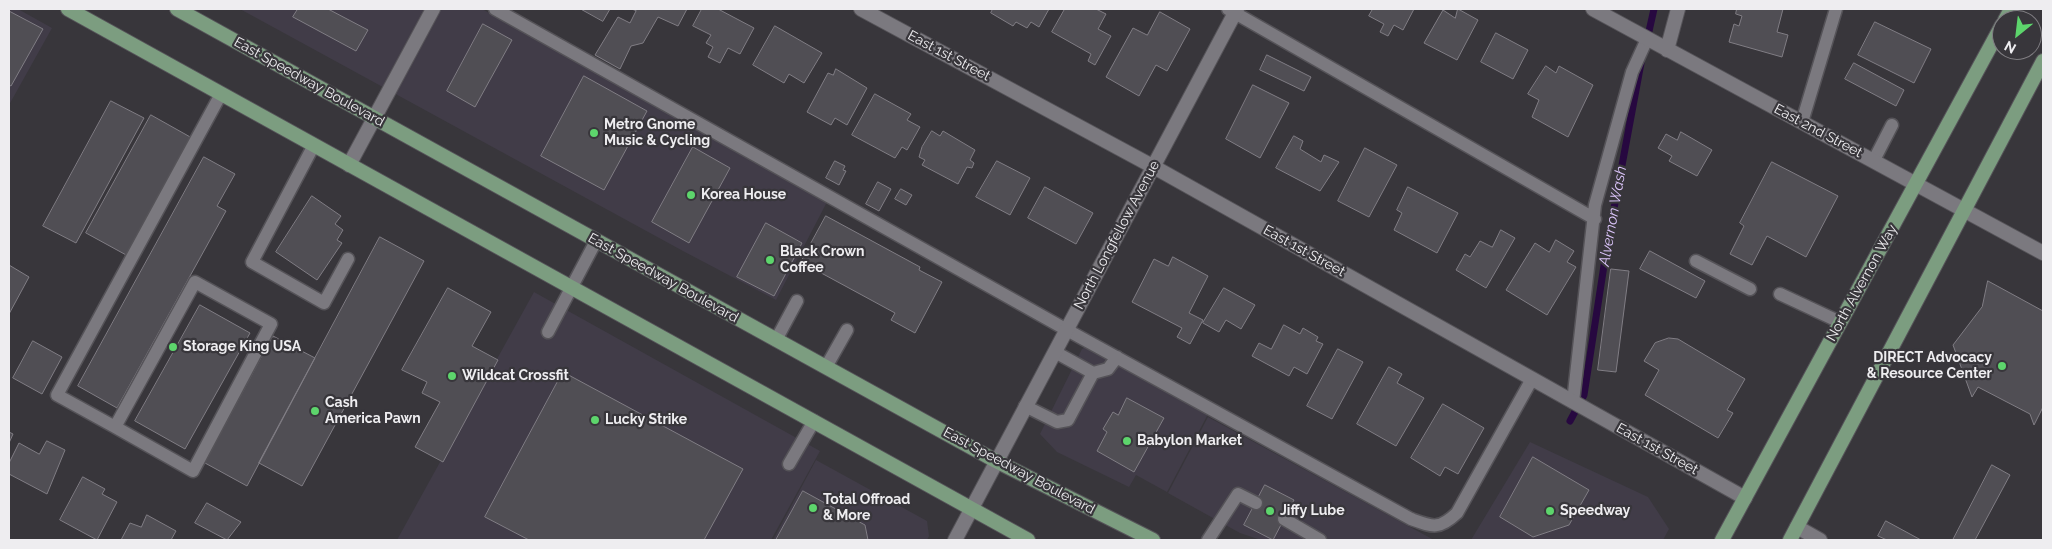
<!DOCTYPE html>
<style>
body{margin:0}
#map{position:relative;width:2052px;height:549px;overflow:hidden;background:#38363b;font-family:Raleway,sans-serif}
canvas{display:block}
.frame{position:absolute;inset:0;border:10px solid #eeedf0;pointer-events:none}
.north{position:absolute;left:1992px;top:10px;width:50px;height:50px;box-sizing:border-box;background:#38363b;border:1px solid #817f83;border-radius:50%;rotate:209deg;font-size:14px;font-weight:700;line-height:20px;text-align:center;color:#eeedf0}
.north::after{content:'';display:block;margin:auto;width:18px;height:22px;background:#5dd56c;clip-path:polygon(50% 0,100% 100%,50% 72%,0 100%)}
</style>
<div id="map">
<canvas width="2052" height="549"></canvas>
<div class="frame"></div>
<div class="north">N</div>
</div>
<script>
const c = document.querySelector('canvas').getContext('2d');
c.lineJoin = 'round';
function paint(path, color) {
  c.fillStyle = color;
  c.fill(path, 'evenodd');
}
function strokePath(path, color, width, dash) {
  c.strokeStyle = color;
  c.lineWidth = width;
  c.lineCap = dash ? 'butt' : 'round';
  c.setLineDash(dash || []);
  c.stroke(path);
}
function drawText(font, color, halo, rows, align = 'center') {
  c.font = font + ' Raleway,sans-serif';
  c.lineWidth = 4.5;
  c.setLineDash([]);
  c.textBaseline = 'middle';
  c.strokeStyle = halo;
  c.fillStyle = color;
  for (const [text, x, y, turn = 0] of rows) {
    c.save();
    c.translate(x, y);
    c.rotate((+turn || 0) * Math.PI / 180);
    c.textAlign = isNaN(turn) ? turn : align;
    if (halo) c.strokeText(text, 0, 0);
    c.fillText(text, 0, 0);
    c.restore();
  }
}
paint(new Path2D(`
 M9 9H18L52 28 9 105Z
 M240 9H482L828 200 776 300 683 251Z
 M534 292 820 451 771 540H397Z
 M1088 346 1208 414 1167 492 1136 475 1129 487 1057 452 1040 434 1082 349Z
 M1208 417 1434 540H1261L1240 533 1168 493Z
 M1530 442 1648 497 1669 529 1663 540H1471Z
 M816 460 927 521 929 536 927 540H773Z`), '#413c48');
strokePath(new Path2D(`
 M1647 40 1654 9
 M1570 421 1584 395 1607 246 1641 63`), '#270840', 7);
const building = new Path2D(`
 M298 9H328L368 30 356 51 293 17Z
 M581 9H610L603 21Z
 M632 9H687L678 26 658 17 643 43 631 46 620 69 595 55 618 17 630 23 636 11Z
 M702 9H718L754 28 740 54 728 48 720 63 708 57 713 47 706 43 711 35 693 26Z
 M993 9H1049L1039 27 1031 22 1027 28 1016 22 1013 26 991 13Z
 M1065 9H1096L1106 14 1098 29 1111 36 1095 65 1088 61 1091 54 1052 32Z
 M1373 9H1414L1403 30 1394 25 1388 36 1380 32 1384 24 1369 16Z
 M1458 9 1478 20 1457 60 1424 43 1443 10 1455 18Z
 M1737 9H1783L1777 32 1788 35 1782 57 1729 42 1734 24 1739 26 1742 16 1736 14Z
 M9 11 43 29 11 86 9 85Z
 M1160 12 1190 29 1167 71 1156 65 1139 96 1106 77 1133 28 1147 35Z
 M1875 22 1931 49 1914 83 1858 55Z
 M483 24 512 40 475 107 447 91Z
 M775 26 822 53 804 83 789 74 784 83 753 65Z
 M1496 33 1528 50 1513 79 1481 62Z
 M1267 55 1311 77 1304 91 1260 70Z
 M1854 63 1904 90 1896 106 1845 79Z
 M1546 66 1556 73 1559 66 1593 85 1568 137 1532 117 1539 100 1528 94Z
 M836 69 867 88 847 125 835 118 831 125 807 112 828 73 833 75Z
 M584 76 647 111 604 190 541 156Z
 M1253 85 1289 103 1260 158 1226 139Z
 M875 94 911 114 907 120 920 127 907 150 902 147 895 158 852 135Z
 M111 101 144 118 76 243 43 226Z
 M151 115 192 138 128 256 86 233Z
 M932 131 940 136 943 131 975 150 970 160 974 163 972 168 967 167 958 184 922 165 925 160 919 157 922 147Z
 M1681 132 1712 150 1697 176 1669 161 1672 156 1658 148 1666 134 1677 140Z
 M1294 136 1303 141 1300 149 1321 162 1324 155 1339 162 1320 191 1276 168Z
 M693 147 730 168 689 243 652 222Z
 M1365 148 1397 165 1369 217 1338 201Z
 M204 157 235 174 217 206 226 211 117 408 78 386Z
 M835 161 845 166 843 170 846 171 839 185 826 178Z
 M997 161 1030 178 1010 215 976 197Z
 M1772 162 1838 196 1806 257 1767 236 1752 265 1730 254 1744 226 1740 223Z
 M878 182 891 189 879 211 866 204Z
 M1045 187 1093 213 1076 244 1028 218Z
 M1408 187 1458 213 1437 253 1394 230 1402 213 1397 210Z
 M901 189 912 195 906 205 895 199Z
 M312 196 341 216 335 224 343 230 337 240 342 243 317 280 276 252Z
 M826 216 920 267 919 270 942 282 915 333 891 320 895 313 801 262Z
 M766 223 802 243 774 296 737 277Z
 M1501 230 1515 238 1486 288 1456 270 1465 254 1470 257 1480 241 1492 247Z
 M380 237 424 261 302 486 259 463Z
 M1556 240 1574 251 1567 262 1576 267 1547 315 1506 290 1535 243 1549 252Z
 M1650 251 1705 281 1696 298 1640 269Z
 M1173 257 1208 276 1189 313 1203 320 1190 344 1177 337 1182 328 1132 302 1154 259 1168 266Z
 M9 265 29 277 9 314Z
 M1611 269 1629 271 1616 372 1598 370Z
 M1988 281 2043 311V407L2034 425 2030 414 1978 387 1972 397 1953 345 1982 307Z
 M448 288 491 312 472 346 498 360 443 462 415 447 440 402 422 393 427 382 402 370Z
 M1224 288 1255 305 1241 329 1226 320 1219 332 1203 323Z
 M200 305 250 333 185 449 135 421Z
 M1284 325 1300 334 1303 328 1318 337 1316 341 1323 344 1307 374 1294 367 1289 376 1252 356 1259 343 1271 349Z
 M273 336 315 358 247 486 205 463Z
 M1669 338 1678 339 1745 379 1727 410 1733 413 1718 438 1645 395 1659 370 1644 361 1655 343Z
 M33 341 62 357 42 394 13 378Z
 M1338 349 1363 362 1332 419 1307 406Z
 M1389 367 1402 374 1397 383 1424 398 1396 446 1357 424Z
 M563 372 743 469 704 540H529L485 517Z
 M1127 398 1164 418 1134 472 1097 451 1107 432 1103 429 1113 412 1118 415Z
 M1443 404 1484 428 1458 474 1445 467 1440 476 1411 458Z
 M9 432 13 434 9 443Z
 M47 441 65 450 47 494 9 474V463L19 443 39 454Z
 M1533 457 1589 490 1569 525 1533 537 1500 517Z
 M1992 465 2010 475 1975 540H1953Z
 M83 477 105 489 102 494 117 502 97 540 60 520Z
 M1265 485 1294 500 1273 540 1244 525Z
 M803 491 865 525 868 540H776Z
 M207 503 241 522 227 540 195 523Z
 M147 515 176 531 171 540H121L130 523 141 527Z
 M1886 521 1921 540H1887L1878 536Z`);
paint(building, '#504e54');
strokePath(building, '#807d84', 1);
const service = new Path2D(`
 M495 9 1067 330 1411 519C1433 527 1439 530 1457 513L1532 379
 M1228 9 1595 219
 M1802 122 1836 9
 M314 145 252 262 324 303 348 259
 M1874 160 1892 125
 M1696 261 1750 289
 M1780 294 1840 322
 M548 332 596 241
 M776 340 797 301
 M826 367 847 330
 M1093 373 1108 369 1117 357
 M1573 402 1595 205 1632 72 1647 39
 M1025 406 1057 422 1068 420 1093 373 1055 352
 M115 427 193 471 271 324 195 282 115 427 57 395 221 94
 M789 464 814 421
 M1284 519 1320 540
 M1208 540 1238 494 1256 503`);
const minor = new Path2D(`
 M861 9 1154 167 1745 498
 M1593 9 2043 253
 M1667 50 1678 9
 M349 165 433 9
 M1797 527 1820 540
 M955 540 1237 9`);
const primary = new Path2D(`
 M68 9 1028 540
 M177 9 996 461 1153 540
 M2005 20 2011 9
 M1722 540 2002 25
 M1790 540 2043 61`);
strokePath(service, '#555358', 15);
strokePath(minor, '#555358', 16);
strokePath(primary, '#555358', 16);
strokePath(service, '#7b797f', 12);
strokePath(minor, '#7b797f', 14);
strokePath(primary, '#7c9d80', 14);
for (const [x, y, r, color] of [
 [594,133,5,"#5dd56c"],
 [691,195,5,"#5dd56c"],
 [770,260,5,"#5dd56c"],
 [173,347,5,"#5dd56c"],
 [2002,366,5,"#5dd56c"],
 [452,376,5,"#5dd56c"],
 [315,411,5,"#5dd56c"],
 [595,420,5,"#5dd56c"],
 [1127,441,5,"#5dd56c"],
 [813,508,5,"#5dd56c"],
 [1270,511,5,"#5dd56c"],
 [1550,511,5,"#5dd56c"]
]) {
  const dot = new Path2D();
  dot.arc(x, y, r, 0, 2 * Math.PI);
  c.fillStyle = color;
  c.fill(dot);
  strokePath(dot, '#38363b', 2);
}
drawText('14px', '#eeedf0', '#38363b', [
 ["East 1st Street",949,56,28],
 ["East Speedway Boulevard",309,82,29],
 ["East 2nd Street",1818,131,28],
 ["North Longfellow Avenue",1117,235,-62],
 ["East 1st Street",1304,251,29],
 ["East Speedway Boulevard",663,278,29],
 ["North Alvernon Way",1862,283,-61],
 ["East 1st Street",1657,449,29],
 ["East Speedway Boulevard",1019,471,28]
]);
drawText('bold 14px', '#eeedf0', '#38363b', [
 ["Metro Gnome",604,125],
 ["Music & Cycling",604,141],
 ["Korea House",701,195],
 ["Black Crown",780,252],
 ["Coffee",780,268],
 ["Storage King USA",183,347],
 ["DIRECT Advocacy",1992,358,"right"],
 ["& Resource Center",1992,374,"right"],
 ["Wildcat Crossfit",462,376],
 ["Cash",325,403],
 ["America Pawn",325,419],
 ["Lucky Strike",605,420],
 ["Babylon Market",1137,441],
 ["Total Offroad",823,500],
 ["& More",823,516],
 ["Jiffy Lube",1280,511],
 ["Speedway",1560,511]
], 'left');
drawText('italic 15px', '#dbc4fa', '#38363b', [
 ["Alvernon Wash",1613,216,-80]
]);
</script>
